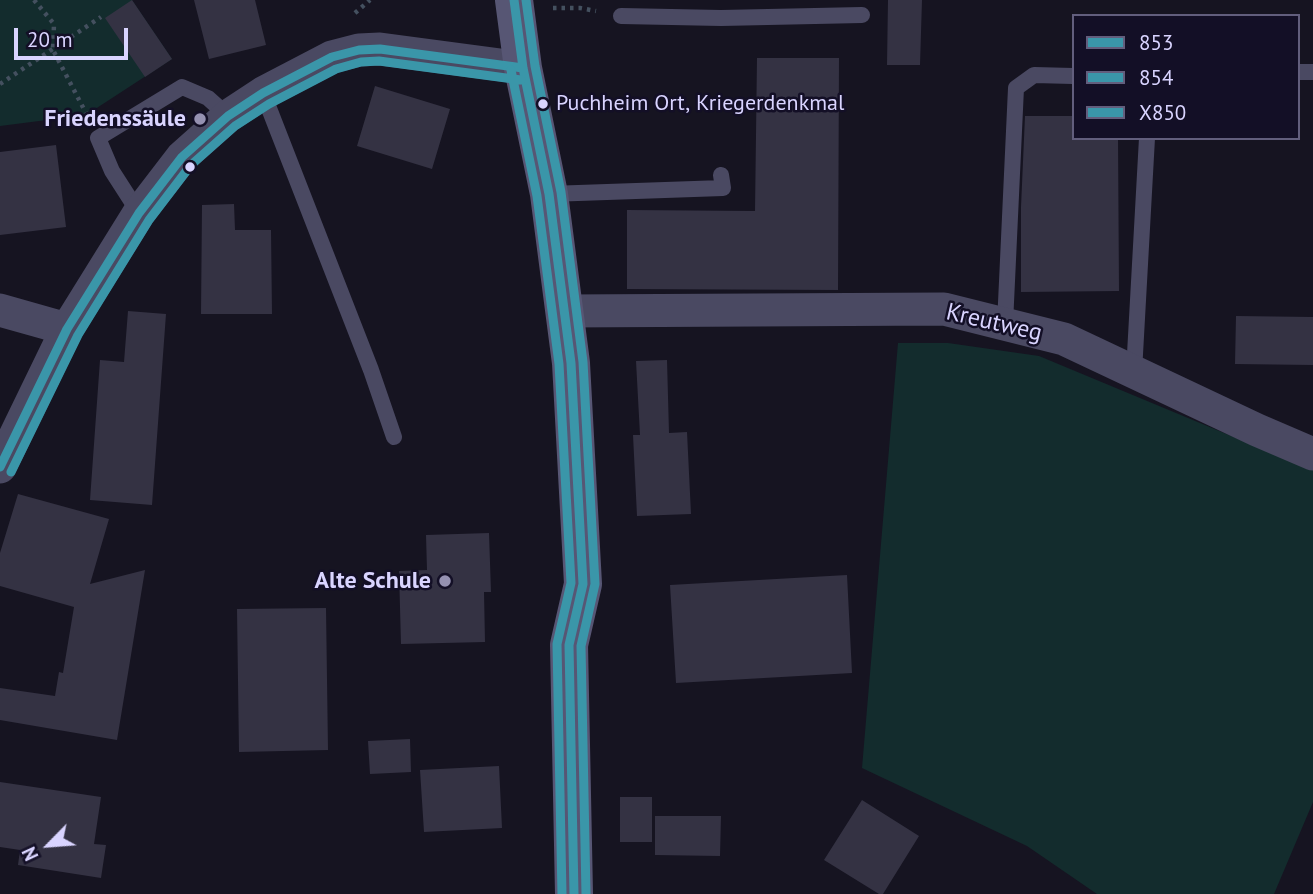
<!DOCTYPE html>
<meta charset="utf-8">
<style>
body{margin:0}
#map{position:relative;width:1313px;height:894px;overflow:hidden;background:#161421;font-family:"PT Sans",sans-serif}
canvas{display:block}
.legend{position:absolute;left:1072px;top:14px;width:228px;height:126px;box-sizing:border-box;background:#130f26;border:2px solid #625e7d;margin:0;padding:9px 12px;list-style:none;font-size:21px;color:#d9d4ff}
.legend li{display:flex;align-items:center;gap:14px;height:35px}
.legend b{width:35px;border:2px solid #625e7d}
.north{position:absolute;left:14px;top:810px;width:70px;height:70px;-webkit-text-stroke:5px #130f26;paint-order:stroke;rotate:245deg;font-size:19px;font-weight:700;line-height:28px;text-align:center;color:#d9d4ff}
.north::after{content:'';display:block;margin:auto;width:24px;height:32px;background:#d9d4ff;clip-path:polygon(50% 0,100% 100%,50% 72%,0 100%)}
.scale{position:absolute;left:14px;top:28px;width:114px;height:32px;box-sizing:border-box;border:4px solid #d9d4ff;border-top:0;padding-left:9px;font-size:21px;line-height:24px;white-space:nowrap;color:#d9d4ff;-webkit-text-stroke:5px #130f26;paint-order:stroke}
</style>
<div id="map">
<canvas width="1313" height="894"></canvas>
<ul class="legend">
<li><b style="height:9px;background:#3a96a9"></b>853</li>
<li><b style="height:9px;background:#3a96a9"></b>854</li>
<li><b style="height:9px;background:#3a96a9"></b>X850</li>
</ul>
<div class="north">N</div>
<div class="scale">20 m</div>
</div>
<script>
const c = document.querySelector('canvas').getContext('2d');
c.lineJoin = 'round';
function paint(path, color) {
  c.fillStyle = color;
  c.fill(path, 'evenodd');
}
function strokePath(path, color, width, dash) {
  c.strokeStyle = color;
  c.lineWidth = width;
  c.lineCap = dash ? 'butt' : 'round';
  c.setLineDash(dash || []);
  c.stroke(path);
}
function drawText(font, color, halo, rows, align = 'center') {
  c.font = font + ' "PT Sans",sans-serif';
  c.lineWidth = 5;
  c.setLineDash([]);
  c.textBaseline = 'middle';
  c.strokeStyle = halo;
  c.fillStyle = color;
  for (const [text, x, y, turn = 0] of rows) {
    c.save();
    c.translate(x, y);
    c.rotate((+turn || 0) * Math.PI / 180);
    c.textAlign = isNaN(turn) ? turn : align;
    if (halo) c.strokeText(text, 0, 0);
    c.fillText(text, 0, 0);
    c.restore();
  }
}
paint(new Path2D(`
 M0 0H132L172 59 86 115 0 126Z
 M898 343H948L1039 356 1313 470V802L1274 894H1097L1027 846 862 768Z`), '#132c2d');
paint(new Path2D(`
 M132 0 172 59 145 77 105 18Z
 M194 0H255L266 45 209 59Z
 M888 0H922L920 65H887Z
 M757 58H839L838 290 627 289V210L755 211Z
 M375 86 450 109 432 169 357 146Z
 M1025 116H1073V138H1118L1119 291 1021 292V207Z
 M56 145 66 227 0 235V152Z
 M234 204 235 230H271L272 314H201L202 205Z
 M128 311 166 314 152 505 90 500 100 360 124 362Z
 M1236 316 1313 317V365L1235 364Z
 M667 360 669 433 687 432 691 514 637 516 633 435H640L636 361Z
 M18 494 109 519 90 584 145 570 117 740 0 720V688L55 696 59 672 63 673 74 607 0 586V553Z
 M489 533 491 592H484L485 642 401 644 399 571 427 570 426 535Z
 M847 575 852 673 676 683 670 585Z
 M326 608 328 750 239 752 237 609Z
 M410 739 411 772 370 774 368 741Z
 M499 766 502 828 424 832 420 770Z
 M0 782 101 797 94 844 106 845 101 878 18 865 20 850 0 847Z
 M620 797H652V842H620Z
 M862 800 919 836 883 894H879L824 860Z
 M655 816H721L720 856 655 855Z`), '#343243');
strokePath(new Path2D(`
 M34 0 54 24 53 50 87 115
 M553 8H580L596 11
 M355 13 370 0
 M0 84 101 17`), '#44505f', 4.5, [3.5, 5]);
strokePath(new Path2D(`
 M621 16 721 18 862 15
 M1297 72H1313
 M263 93 371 370 394 437
 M549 194 723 188 721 175
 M139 213 112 171 98 138 182 87 208 98 228 116
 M1005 324 1016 88 1034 75 1073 76
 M1134 372 1147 138`), '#4a4962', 16);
strokePath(new Path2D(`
 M0 310 67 329
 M565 311 944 309 1064 339 1257 430 1313 454
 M0 467 67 329 139 213 182 157 228 116 263 93 332 57 359 50 380 49 523 68`), '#4a4962', 33);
strokePath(new Path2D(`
 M514 0 523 68 549 194 571 363 583 584 569 645 574 894`), '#575674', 38);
strokePath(new Path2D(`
 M514 0 523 68 549 194 571 363 583 584 569 645 574 894
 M0 467 67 329 139 213 182 157 228 116 263 93 332 57 359 50 380 49 523 68`), '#3a96a9', 9);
strokePath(new Path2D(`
 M511 70 537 196 559 364 571 583 557 644 562 894
 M11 472 78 335 149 220 191 165 235 126 269 104 336 69 361 62 379 61 521 80`), '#3a96a9', 9);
strokePath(new Path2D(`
 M526 0 535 66 561 192 583 362 595 584 581 646 586 894`), '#3a96a9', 9);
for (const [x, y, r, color] of [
 [543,104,6,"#d9d4ff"],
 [200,119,7,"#9591b1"],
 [190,167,6,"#d9d4ff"],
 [445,581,7,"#9591b1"]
]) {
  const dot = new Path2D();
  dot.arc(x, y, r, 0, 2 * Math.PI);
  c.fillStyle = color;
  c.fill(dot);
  strokePath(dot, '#130f26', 2.5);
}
drawText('22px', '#d9d4ff', '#130f26', [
 ["Puchheim Ort, Kriegerdenkmal",556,104]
], 'left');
drawText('bold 24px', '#d9d4ff', '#130f26', [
 ["Friedenssäule",186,119],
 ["Alte Schule",431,581]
], 'right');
drawText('24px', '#d9d4ff', '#130f26', [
 ["Kreutweg",994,323,13]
]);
</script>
